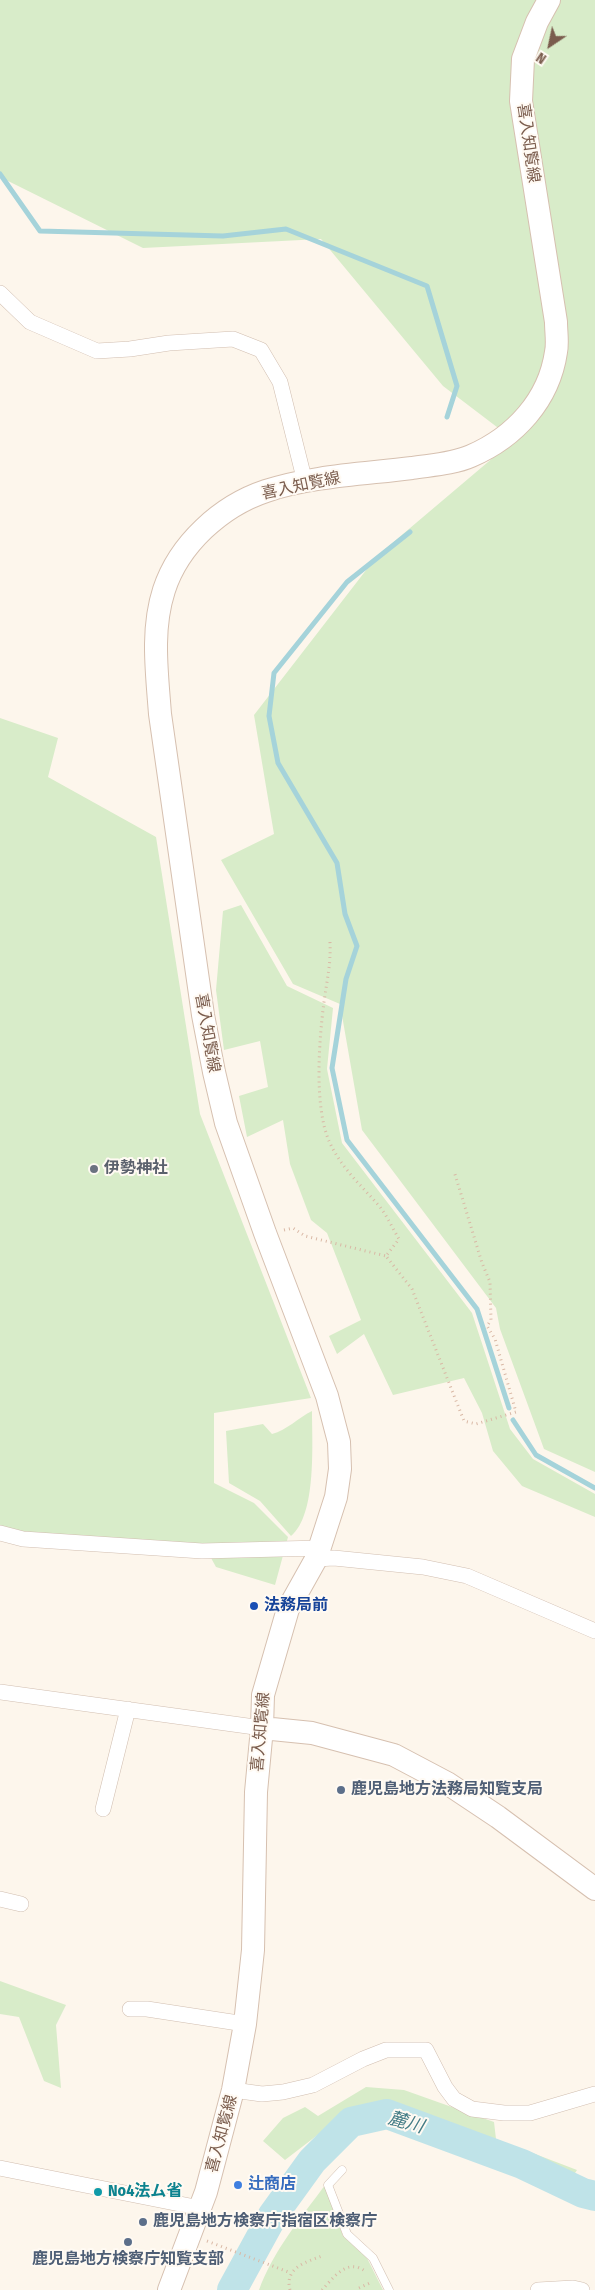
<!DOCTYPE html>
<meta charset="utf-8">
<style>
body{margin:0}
#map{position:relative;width:595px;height:2290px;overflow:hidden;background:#fdf6ec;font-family:"Fira Sans Condensed",sans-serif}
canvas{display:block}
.north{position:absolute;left:525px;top:20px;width:50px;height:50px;-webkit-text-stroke:4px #fffaf3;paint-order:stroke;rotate:214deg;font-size:14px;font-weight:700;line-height:20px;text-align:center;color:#7a5c4d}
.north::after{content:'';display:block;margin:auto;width:18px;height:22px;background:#7a5c4d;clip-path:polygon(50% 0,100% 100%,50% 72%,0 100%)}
</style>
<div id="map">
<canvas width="595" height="2290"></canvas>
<div class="north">N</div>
</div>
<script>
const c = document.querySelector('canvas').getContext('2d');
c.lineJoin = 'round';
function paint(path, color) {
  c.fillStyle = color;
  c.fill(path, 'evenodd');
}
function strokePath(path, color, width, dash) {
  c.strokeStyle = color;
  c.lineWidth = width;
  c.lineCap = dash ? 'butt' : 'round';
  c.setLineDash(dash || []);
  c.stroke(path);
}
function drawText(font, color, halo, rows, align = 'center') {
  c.font = font + ' "Fira Sans Condensed","Noto Sans JP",sans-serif';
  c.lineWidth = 4;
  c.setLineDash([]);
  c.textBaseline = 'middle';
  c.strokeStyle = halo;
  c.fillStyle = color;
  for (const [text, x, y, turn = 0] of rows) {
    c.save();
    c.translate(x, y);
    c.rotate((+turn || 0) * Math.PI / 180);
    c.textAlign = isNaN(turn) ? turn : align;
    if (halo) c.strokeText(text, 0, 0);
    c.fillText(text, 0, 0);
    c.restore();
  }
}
paint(new Path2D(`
 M0 0H595V1472L544 1449 500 1329 496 1308 362 1130 340 1004 293 984 221 860 274 834 254 715 377 556 514 440 443 386 321 239 143 248 0 177Z
 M0 718 58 738 48 777 156 837 200 1114 311 1398 214 1413V1483L254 1503 288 1537 275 1585 216 1567 205 1547 26 1532 0 1526Z
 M241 905 287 986 333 1008 327 1069 342 1143 472 1313 510 1429 533 1459 595 1494V1517L522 1486 493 1451 482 1413 464 1378 393 1395 364 1334 337 1354 329 1336 361 1320 327 1233 311 1220 290 1164 283 1120 247 1137 239 1096 268 1087 260 1041 224 1050 216 990 223 911Z
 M312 1411C312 1443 317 1515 291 1536L260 1501 229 1483 226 1431 263 1424 272 1434C287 1430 298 1418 312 1411Z
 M0 1981 66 2005 56 2025 61 2088 44 2081 19 2017 0 2014Z
 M366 2087 404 2090 494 2122 496 2139 577 2170 573 2176 450 2126 386 2105 350 2110 285 2160 263 2141 283 2118 305 2107 318 2116Z
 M325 2185 343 2236 367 2258 383 2290H259C273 2251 301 2218 325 2185Z`), '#d8ecc9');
strokePath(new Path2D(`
 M0 174 40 231 223 236 286 229 427 286 457 386 447 417
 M410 532 347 582 274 673 269 716 278 763 337 863 345 914 357 946 346 979 332 1068 347 1140 477 1309 509 1408
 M513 1420 536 1455 595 1488`), '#a5d3da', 5);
strokePath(new Path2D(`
 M232 2290 273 2215 312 2161 351 2122 387 2114 522 2164 583 2193 595 2196`), '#bfe3e8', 30);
const lane = new Path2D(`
 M342 2170 328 2185 347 2234 373 2258 389 2290`);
const street = new Path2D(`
 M0 293 30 322 97 351 130 349 169 343 233 339 261 350 280 382 305 482
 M0 1533 23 1539 202 1551 320 1548
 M316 1559 334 1558 423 1567 467 1576 595 1631
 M0 1692 262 1728
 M103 1809 128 1709
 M0 1899 21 1904
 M130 2009H147L245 2024
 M233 2090 262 2094 283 2092 313 2085 363 2059 386 2050H426L445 2087 454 2099 472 2109 504 2113H530L595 2094
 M0 2168 200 2208
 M538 2290 573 2288 582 2290`);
const secondary = new Path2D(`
 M262 1728 312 1733 394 1755 447 1783 498 1817 595 1889
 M169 2290 206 2192 233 2090 245 2024 253 1950 256 1792 262 1728 263 1695 288 1609 316 1559 336 1497 340 1469 339 1442 327 1396 265 1233 226 1123 214 1072 203 1015 160 714C157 673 151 630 164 590 179 544 221 506 266 491 311 476 365 474 412 468 431 465 453 464 471 456 515 437 549 400 556 352 558 343 556 332 556 322L521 101 523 59 537 22 549 0`);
strokePath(lane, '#d1beb0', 9);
strokePath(street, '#d1beb0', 16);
strokePath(secondary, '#d6c0b0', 24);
strokePath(new Path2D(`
 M330 942C331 965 327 979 324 1002 319 1040 314 1106 329 1141 341 1168 361 1185 380 1207 387 1216 393 1229 399 1239L386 1256 412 1289 464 1421 476 1424 516 1412 495 1339 487 1326 491 1320 490 1282 482 1263 454 1171
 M284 1230 293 1228 305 1236 386 1256
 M207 2241 291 2273
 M359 2288 372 2282
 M290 2290C284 2268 306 2262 322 2256
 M322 2290C334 2277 348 2257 366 2272`), '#d9b8a5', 3, [1, 4]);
strokePath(lane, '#fff', 8);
strokePath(street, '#fff', 15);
strokePath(secondary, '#fff', 22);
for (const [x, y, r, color] of [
 [94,1169,5,"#6b7280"],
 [254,1606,5,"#1a4fb4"],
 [341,1790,5,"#5c6f8a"],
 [238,2185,5,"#3f7fe0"],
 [98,2192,5,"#0f9aa8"],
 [143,2222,5,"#5c6f8a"],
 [128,2242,5,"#5c6f8a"]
]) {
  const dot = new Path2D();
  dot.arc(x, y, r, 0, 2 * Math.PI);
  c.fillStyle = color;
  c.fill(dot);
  strokePath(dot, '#fffaf3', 2);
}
drawText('16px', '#7a5c4d', '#fffaf3', [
 ["喜入知覧線",528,143,82],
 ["喜入知覧線",301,486,-12],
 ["喜入知覧線",207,1033,80],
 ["喜入知覧線",261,1732,-85],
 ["喜入知覧線",222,2134,-75]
]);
drawText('bold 16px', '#5b616d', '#fffaf3', [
 ["伊勢神社",104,1169]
], 'left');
drawText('bold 16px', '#164399', '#fffaf3', [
 ["法務局前",264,1606]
], 'left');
drawText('bold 16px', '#4e5e75', '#fffaf3', [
 ["鹿児島地方法務局知覧支局",351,1790],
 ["鹿児島地方検察庁指宿区検察庁",153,2222],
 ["鹿児島地方検察庁知覧支部",128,2260,"center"]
], 'left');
drawText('bold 16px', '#366cbe', '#fffaf3', [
 ["辻商店",248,2185]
], 'left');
drawText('bold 16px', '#0d838f', '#fffaf3', [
 ["No4法ム省",108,2192]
], 'left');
drawText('italic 18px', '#437c86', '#fffaf3', [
 ["麓川",406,2123,16]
]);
</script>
